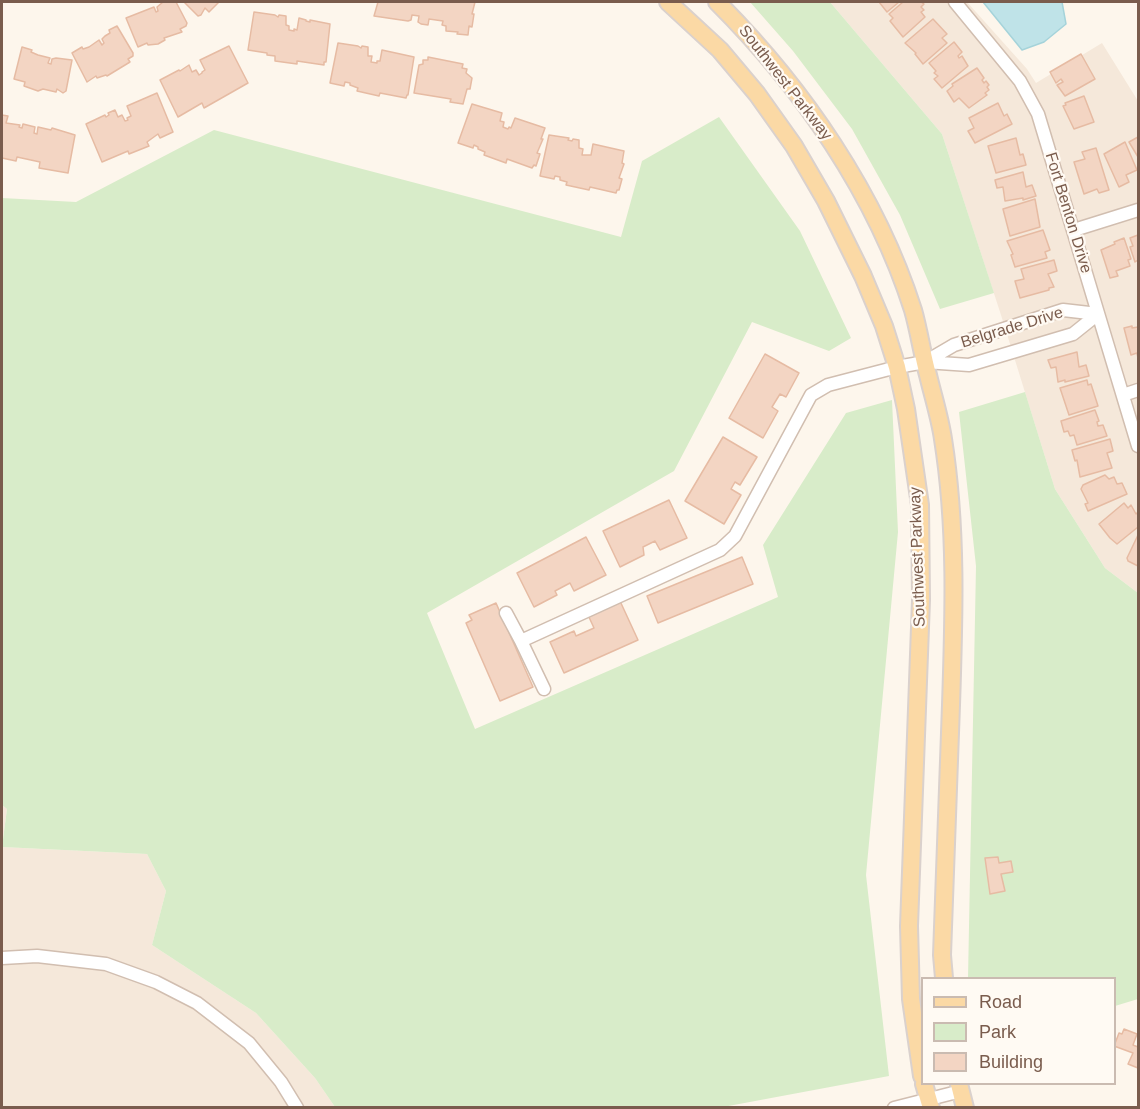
<!DOCTYPE html>
<style>
body{margin:0}
#map{position:relative;width:1140px;height:1109px;overflow:hidden;background:#fdf6ec;font-family:Helvetica,sans-serif}
canvas{display:block}
.frame{position:absolute;inset:0;border:3px solid #7a5c4d;pointer-events:none}
.legend{position:absolute;left:921px;top:977px;width:195px;height:108px;box-sizing:border-box;background:#fffaf3;border:2px solid #cabbb1;margin:0;padding:8px 10px;list-style:none;font-size:18px;color:#7a5c4d}
.legend li{display:flex;align-items:center;gap:12px;height:30px}
.legend b{width:30px;border:2px solid #cabbb1}
</style>
<div id="map">
<canvas width="1140" height="1109"></canvas>
<div class="frame"></div>
<ul class="legend">
<li><b style="height:8px;background:#fbd9a5"></b>Road</li>
<li><b style="height:16px;background:#d8ecc9"></b>Park</li>
<li><b style="height:16px;background:#f3d5c3"></b>Building</li>
</ul>
</div>
<script>
const c = document.querySelector('canvas').getContext('2d');
c.lineJoin = 'round';
function paint(path, color) {
  c.fillStyle = color;
  c.fill(path, 'evenodd');
}
function strokePath(path, color, width, dash) {
  c.strokeStyle = color;
  c.lineWidth = width;
  c.lineCap = dash ? 'butt' : 'round';
  c.setLineDash(dash || []);
  c.stroke(path);
}
function drawText(font, color, halo, rows, align = 'center') {
  c.font = font + ' Helvetica,sans-serif';
  c.lineWidth = 4.5;
  c.setLineDash([]);
  c.textBaseline = 'middle';
  c.strokeStyle = halo;
  c.fillStyle = color;
  for (const [text, x, y, turn = 0] of rows) {
    c.save();
    c.translate(x, y);
    c.rotate((+turn || 0) * Math.PI / 180);
    c.textAlign = isNaN(turn) ? turn : align;
    if (halo) c.strokeText(text, 0, 0);
    c.fillText(text, 0, 0);
    c.restore();
  }
}
paint(new Path2D(`
 M830 2H967L1027 69 1036 83 1102 43 1138 101V593L1105 568 1055 489 1001 315 942 134Z
 M2 805 7 809 2 847 147 854 166 891 152 945 256 1013 315 1078 335 1107H2Z`), '#f5e8da');
paint(new Path2D(`
 M750 2H830L942 134 994 293 940 309 900 215 852 129 793 51Z
 M719 117 800 231 851 338 829 351 752 322 674 471 427 613 475 729 778 597 763 545 846 413 892 400 898 532 866 875 889 1076 723 1107H335L315 1078 256 1013 152 945 166 891 147 854 2 847 7 809 2 805V198L76 202 214 130 621 237 642 161Z
 M1025 392 1055 489 1105 568 1138 593V999L1115 1006 1114 978H968L976 566 959 412Z`), '#d8ecc9');
const water = new Path2D(`
 M983 2H1062L1066 24 1044 42 1022 50Z`);
paint(water, '#bfe3e8');
strokePath(water, '#a5d3da', 1.5);
const building = new Path2D(`
 M163 2H176L187 23 186 26 180 29 182 32 164 38 165 40 158 44 148 45 147 43 138 47 126 18 154 7 156 12 158 11 157 7Z
 M184 2H219L209 12 205 8 201 15 198 16Z
 M378 2H475L472 14H474L472 27 469 26 468 35 457 34 458 32 446 31V26L442 25 443 21 429 19 428 25 421 24 418 22 419 16 412 15 411 20 408 21 374 16Z
 M879 2H899L887 12Z
 M903 2H921L924 4 921 7 924 10 921 12 925 17 903 37 890 21 893 18 889 14Z
 M254 12 275 15 278 17 279 15 286 16V25L289 26V30L294 31V29L297 30 299 18 306 20V21L310 22V20L330 24 326 62H324V65L297 61V64L275 61V56L267 55V53L248 50Z
 M933 19 947 34 942 38 947 43 923 64 915 54 916 53 905 43Z
 M117 26 133 53V56L128 59 130 62 107 76 106 75 97 78 96 76 87 82 72 53 82 47 83 49 89 47 99 40 102 45 104 43 102 39 105 36 110 33 109 30Z
 M954 42 962 52 958 56 959 58 962 56 968 66 942 88 934 79 938 76 934 73 936 71 929 63Z
 M338 43 358 46 361 48 362 46 368 47V56H372L371 62 377 63V61H380L382 50 414 57 408 95H407L406 98 380 93 379 96 357 91 358 88 350 85V83L345 82 344 86 330 83Z
 M229 46 248 83 204 108 202 103 178 117 160 80 179 70 180 71 189 65 192 72 196 70 199 75 202 73V72L205 70 200 60Z
 M22 47 32 50 31 52 38 55 50 58 48 63 51 64 52 59 56 58 72 60 66 91 63 93 57 89 56 92 43 89 38 91 24 86 25 82 14 79Z
 M1081 54 1095 79 1065 96 1057 85 1063 82 1061 79 1056 83 1050 72Z
 M428 57 463 64 462 68 467 69 466 73 472 78 470 89H467L463 104 450 102 451 99 414 93 419 65 423 64V60H428Z
 M977 68 984 78 982 80 984 83 986 81 989 85 987 87 989 90 985 93 987 95 969 108 959 98 954 102 947 91 953 86 952 84Z
 M157 93 173 132 160 138 158 134 147 142 149 146 129 154 128 151 102 162 86 124 105 115 106 117 109 115 108 113 115 110 118 117 122 115 125 121 128 120 127 118 131 116 127 106Z
 M1084 96 1094 122 1074 129 1063 106 1066 105 1065 103Z
 M998 103 1004 116 1007 114 1012 124 975 143 968 131 974 128 969 118Z
 M472 104 502 113 500 121 504 122 503 127 508 129 509 127 511 128 515 118 545 128 541 139H543L537 153 540 154 536 166 534 165 532 168 507 159 506 163 484 155 485 152 478 149V147L474 145 473 148 458 143Z
 M2 115 8 116 6 123 20 125 19 127 22 128 23 124 35 127 34 133 37 134 38 127 51 130 52 128 75 135 68 173 39 168 40 162 17 157 16 161 2 158Z
 M549 135 569 138 568 140 572 141 573 139 579 140V148L583 149 582 155H591L593 144 624 151 622 163 624 164 619 178 622 179 619 190H617L616 193 590 187 589 190 566 185 567 182 560 180V177L555 176 554 179 540 176Z
 M1138 137V157L1129 142Z
 M1016 138 1020 155 1023 154 1026 165 996 173 988 146Z
 M1125 142 1137 170 1126 175 1129 182 1119 187 1104 154Z
 M1096 148 1109 190 1099 193 1097 189 1084 194 1074 162 1085 159 1082 152Z
 M1023 172 1026 187 1032 185 1036 196 1023 200V198L1005 201 1003 187 997 188 995 180Z
 M1035 199 1040 227 1010 236 1003 209Z
 M1043 230 1050 250 1045 252 1047 258 1015 267 1011 255 1013 254 1007 241Z
 M1138 235V260L1135 262 1130 247 1133 246 1130 238Z
 M1124 238 1131 259 1128 260 1130 266 1116 271 1118 276 1110 278 1101 250 1115 244 1114 242Z
 M1054 260 1057 271 1048 274 1054 287 1049 288V290L1020 298 1015 281 1024 279 1021 269Z
 M1132 326V328L1138 327V358L1137 353 1131 355 1124 328Z
 M1077 352 1079 367 1086 365 1089 376 1065 382V380L1058 382 1056 367 1051 368 1048 360Z
 M765 354 799 373 786 397 780 394 772 407 778 411 763 438 729 418Z
 M1087 380 1088 385 1091 384 1098 406 1069 415 1060 388Z
 M1095 410 1099 421 1097 422 1098 426 1103 425 1107 436 1077 445 1074 435 1070 436 1068 431 1064 432 1061 421Z
 M723 437 757 457 740 485 735 482 731 489 741 495 724 524 685 501Z
 M1110 439 1113 451 1107 453 1112 468 1080 477 1077 460 1075 461 1072 450Z
 M1105 475 1109 479 1114 477 1117 484 1122 483 1127 494 1088 511 1085 504 1088 503 1081 489 1083 485Z
 M669 500 687 538 660 550 655 541 643 547 644 555 620 567 603 531Z
 M1124 503 1128 508 1131 505 1136 514 1138 512V527L1117 544 1110 538 1099 524Z
 M1138 535V566L1128 561 1127 558Z
 M586 537 606 575 574 591 570 583 555 591 557 595 534 607 517 573Z
 M742 557 753 584 658 623 647 596Z
 M620 601 638 640 564 673 550 642 574 631 576 636 594 628 588 615Z
 M496 603 533 687 500 701 466 623 472 620 469 615Z
 M998 857 999 863 1011 861 1013 872 1001 874 1005 891 990 894 985 858Z
 M1124 1029 1137 1034 1133 1045 1138 1047V1068L1128 1064 1133 1053 1114 1046 1119 1033 1122 1034Z`);
paint(building, '#f3d5c3');
strokePath(building, '#e6bba3', 1.5);
const minor = new Path2D(`
 M955 2 1020 81 1038 114 1138 446
 M1074 230 1138 210
 M925 362 954 345 1063 310 1098 314
 M1123 395 1138 390
 M506 613 521 641
 M544 689 521 641 720 550 735 536 811 395 828 385 897 367 925 362 969 365 1073 334 1098 314
 M2 958 37 956 106 964 156 982 197 1003 249 1043 281 1082 297 1108
 M894 1108 961 1091`);
const major = new Path2D(`
 M668 2 720 50 757 94 794 146 826 201 863 276 884 326 897 367 906 409 920 505 921 600 909 926 911 999 922 1076
 M717 2C802 87 876 194 913 310 919 331 922 353 928 375 933 396 940 418 943 439 957 527 954 616 951 705 948 788 945 872 942 955L944 978
 M924 1084 931 1108
 M959 1084 965 1108`);
strokePath(minor, '#d1beb0', 15);
strokePath(major, '#dad1cd', 20);
strokePath(minor, '#fff', 12);
strokePath(major, '#fbd9a5', 16);
drawText('16px', '#7a5c4d', '#fffaf3', [
 ["Southwest Parkway",785,83,52],
 ["Fort Benton Drive",1068,213,73],
 ["Belgrade Drive",1012,328,-17],
 ["Southwest Parkway",918,557,-92]
]);
</script>
